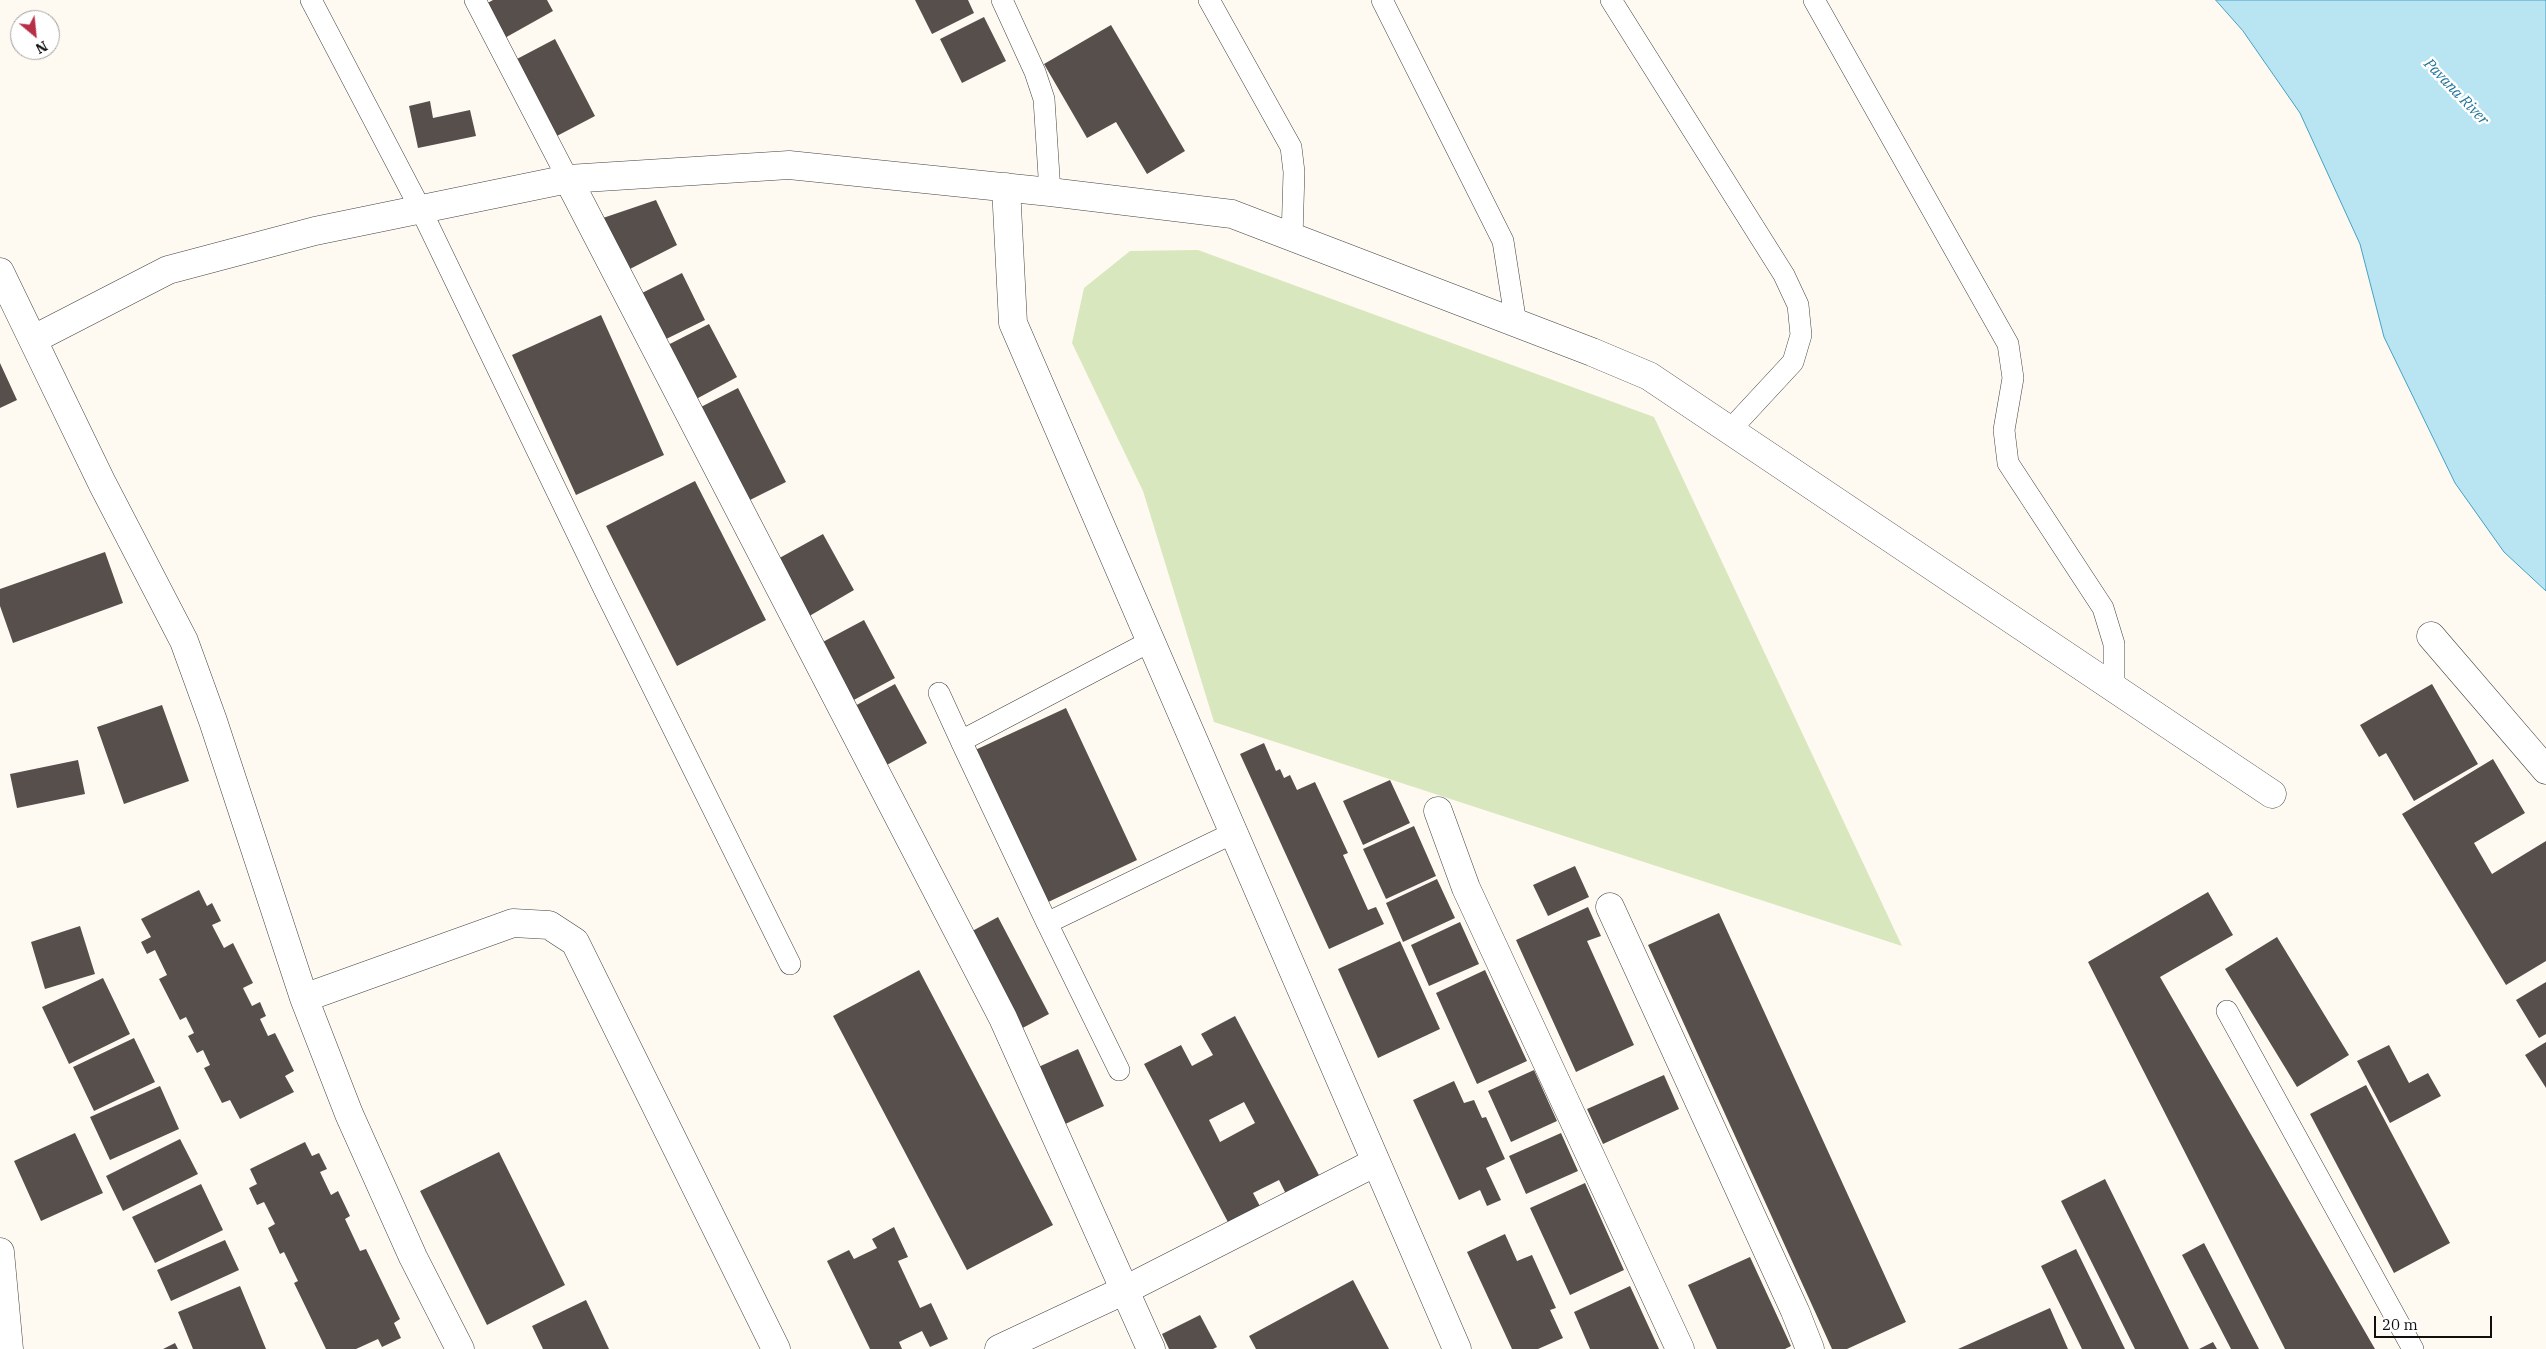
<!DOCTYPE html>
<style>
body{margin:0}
#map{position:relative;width:2546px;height:1349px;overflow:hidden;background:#fefaf1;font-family:"IBM Plex Serif",serif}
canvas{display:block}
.north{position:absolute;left:10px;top:10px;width:50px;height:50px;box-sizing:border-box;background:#fff;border:1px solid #9f9f9f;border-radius:50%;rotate:152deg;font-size:14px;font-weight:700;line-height:20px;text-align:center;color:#0f0f0f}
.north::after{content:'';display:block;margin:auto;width:18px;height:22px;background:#b62f47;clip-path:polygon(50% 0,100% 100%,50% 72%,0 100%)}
.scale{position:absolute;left:2374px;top:1316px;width:118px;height:22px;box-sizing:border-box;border:2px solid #0f0f0f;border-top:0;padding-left:6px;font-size:15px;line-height:18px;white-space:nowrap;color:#0f0f0f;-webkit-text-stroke:4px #fff;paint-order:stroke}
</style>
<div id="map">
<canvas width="2546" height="1349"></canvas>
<div class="north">N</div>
<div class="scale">20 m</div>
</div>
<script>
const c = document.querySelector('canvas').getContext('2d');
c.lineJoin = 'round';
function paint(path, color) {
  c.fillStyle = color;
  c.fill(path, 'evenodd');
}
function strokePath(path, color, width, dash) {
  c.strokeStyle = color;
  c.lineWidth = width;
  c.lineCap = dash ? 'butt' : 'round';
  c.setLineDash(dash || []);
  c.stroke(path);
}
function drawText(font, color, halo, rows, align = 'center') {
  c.font = font + ' "IBM Plex Serif",serif';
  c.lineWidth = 5;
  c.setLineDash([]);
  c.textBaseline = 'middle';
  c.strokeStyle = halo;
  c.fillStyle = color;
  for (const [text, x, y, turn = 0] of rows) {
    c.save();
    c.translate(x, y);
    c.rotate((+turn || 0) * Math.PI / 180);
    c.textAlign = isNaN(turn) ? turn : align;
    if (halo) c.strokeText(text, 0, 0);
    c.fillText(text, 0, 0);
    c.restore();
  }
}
paint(new Path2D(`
 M1198 250 1654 417 1902 946 1214 722 1143 491 1072 343 1084 288 1130 251Z`), '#d8e7bd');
const water = new Path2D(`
 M2216 0H2546V591L2504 552 2455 483 2384 337 2360 244 2300 113 2243 31Z`);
paint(water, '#b9e4f2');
strokePath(water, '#45a1c4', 1);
paint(new Path2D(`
 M493 0H547L553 11 503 39 484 5Z
 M915 0H968L974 13 932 34Z
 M984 17 1006 61 962 83 940 39Z
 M1111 25 1185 151 1147 174 1116 122 1087 138 1044 64Z
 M555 39 595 116 555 137 515 60Z
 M430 101 433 118 470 110 476 136 418 148 409 106Z
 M656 200 677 245 626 271 600 219Z
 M682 273 705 320 658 343 636 296Z
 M601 315 664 455 576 495 512 355Z
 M709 324 737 377 687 404 658 350Z
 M0 363 17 400 0 408Z
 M738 388 786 482 742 504 695 410Z
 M695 481 766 620 677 666 606 526Z
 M823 534 854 590 806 618 774 561Z
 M105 552 123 603 13 643 0 606V589Z
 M864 620 895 678 850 702 819 644Z
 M895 684 927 743 885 766 853 707Z
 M2432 684 2478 764 2414 801 2386 753 2379 757 2360 725Z
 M162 705 189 781 124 804 97 727Z
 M1066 708 1137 860 1044 904 973 751Z
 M1264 743 1276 771 1280 769 1284 778 1290 775 1297 790 1315 782 1348 853 1343 855 1368 910 1376 907 1384 924 1329 949 1240 754Z
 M2493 759 2525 813 2474 843 2492 874 2546 841V961L2506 985 2402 814Z
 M78 760 85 794 17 808 10 774Z
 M1390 780 1410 823 1363 845 1343 801Z
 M1414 826 1436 876 1386 899 1363 849Z
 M1575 866 1589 897 1548 916 1533 885Z
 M1437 879 1455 918 1403 942 1386 903Z
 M199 890 207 906 212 903 221 921 212 925 224 948 233 943 253 983 243 988 252 1006 260 1002 266 1016 260 1019 268 1036 275 1033 294 1071 285 1076 294 1092 240 1119 230 1100 222 1103 204 1068 210 1065 203 1050 197 1053 188 1036 194 1033 186 1017 180 1020 159 979 167 975 155 950 147 954 141 942 151 937 141 919Z
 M2208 892 2233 935 2160 977 2375 1349H2285L2088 962Z
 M1588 907 1601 936 1587 941 1634 1045 1576 1072 1516 940Z
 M1719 913 1906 1322 1847 1349H1832L1648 945Z
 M998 917 1049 1014 1015 1032 965 935Z
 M1460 922 1479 964 1429 986 1411 945Z
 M80 926 95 974 45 989 31 942Z
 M2277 937 2349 1055 2297 1087 2225 969Z
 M1400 941 1440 1029 1378 1058 1338 969Z
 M919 970 1053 1225 967 1270 833 1016Z
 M1485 970 1527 1061 1477 1084 1436 993Z
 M103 978 130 1034 69 1064 42 1007Z
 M2546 982V1034L2539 1038 2516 1000Z
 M1235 1016 1321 1179 1287 1196 1279 1180 1253 1193 1262 1210 1230 1226 1144 1064 1181 1045 1192 1066 1213 1055 1201 1034ZM1244 1102 1255 1123 1220 1142 1209 1120Z
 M134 1038 155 1082 94 1111 73 1067Z
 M2546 1042V1088L2525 1055Z
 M2389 1045 2409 1083 2428 1073 2441 1096 2390 1123 2357 1061Z
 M1078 1049 1104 1106 1061 1126 1034 1069Z
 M1534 1070 1557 1121 1511 1142 1488 1091Z
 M1664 1075 1679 1109 1603 1144 1587 1109Z
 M1454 1081 1464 1103 1474 1100 1482 1118 1486 1117 1505 1159 1486 1168 1501 1200 1487 1206 1480 1190 1459 1200 1413 1100Z
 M2366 1085 2450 1243 2394 1273 2310 1114Z
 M160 1086 179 1129 110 1160 90 1117Z
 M75 1133 103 1193 41 1221 14 1161Z
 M1561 1133 1578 1171 1526 1194 1509 1156Z
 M180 1139 198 1174 123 1211 106 1176Z
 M305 1142 312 1156 319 1153 327 1169 320 1172 331 1195 338 1191 350 1216 345 1219 360 1251 366 1249 400 1319 394 1323 401 1338 382 1347 378 1339 356 1349H326L294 1283 298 1281 284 1252 280 1254 268 1228 275 1224 264 1202 257 1205 249 1188 257 1184 250 1169Z
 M499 1152 565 1285 487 1325 420 1191Z
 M2105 1179 2189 1349H2135L2061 1201Z
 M1585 1183 1624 1270 1570 1295 1530 1208Z
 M201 1184 223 1230 155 1263 132 1217Z
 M894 1227 908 1257 898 1261 920 1308 931 1303 948 1339 930 1347 922 1331 899 1342 902 1349H870L827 1261 849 1250 854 1259 877 1248 872 1239Z
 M1505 1234 1517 1261 1532 1255 1556 1308 1550 1310 1563 1338 1538 1349H1512L1467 1252Z
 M225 1240 239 1270 171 1301 157 1270Z
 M2204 1243 2259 1349H2231L2182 1255Z
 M2076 1249 2125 1349H2082L2041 1266Z
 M1750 1257 1791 1346 1785 1349H1717L1688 1285Z
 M1353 1280 1389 1349H1256L1249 1336Z
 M240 1286 266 1349H193L178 1312Z
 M1630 1286 1659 1349H1590L1574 1312Z
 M586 1300 609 1349H543L532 1326Z
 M2050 1308 2068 1349H1958Z
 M1200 1315 1217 1347 1213 1349H1169L1162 1334Z
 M2213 1342 2217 1349H2199Z
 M175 1343 178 1349H163Z`), '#574f4c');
const service = new Path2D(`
 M311 0 421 210 604 589 790 964
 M475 0 568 179
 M1002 0 1035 72 1044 99 1050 192
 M1209 0 1291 147 1294 172 1292 238
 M1382 0 1503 241 1516 324
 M1611 0 1784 275 1798 305 1801 335 1793 362 1730 430
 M1814 0 2008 344 2013 378 2004 430 2008 463 2103 608 2114 644V688
 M1151 641 961 741 1047 923 1233 833
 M939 693 961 741
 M1047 923 1119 1070
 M2227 1011 2413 1349`);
const minor = new Path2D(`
 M568 179 1003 1018 1151 1349
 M1006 187 1013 323 1457 1349
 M0 272 102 483 184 641 213 721 304 998 349 1114 413 1257 460 1349
 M34 339 168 270 315 231 568 179 789 165 1050 192 1232 214 1592 352 1649 376 2272 794
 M2431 636 2546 770
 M1438 811 1466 888 1680 1349
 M1610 907 1795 1311 1810 1349
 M304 998 513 923 549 925 575 942 776 1349
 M999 1349 1125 1290 1376 1162`);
const tertiary = new Path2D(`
 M0 1252 9 1349`);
strokePath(service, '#424242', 22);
strokePath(minor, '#424242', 29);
strokePath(tertiary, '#424242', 29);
strokePath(service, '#fff', 21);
strokePath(minor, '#fff', 28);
strokePath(tertiary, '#fff', 28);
drawText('italic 15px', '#207399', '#fff', [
 ["Pavana River",2456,92,46]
]);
</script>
